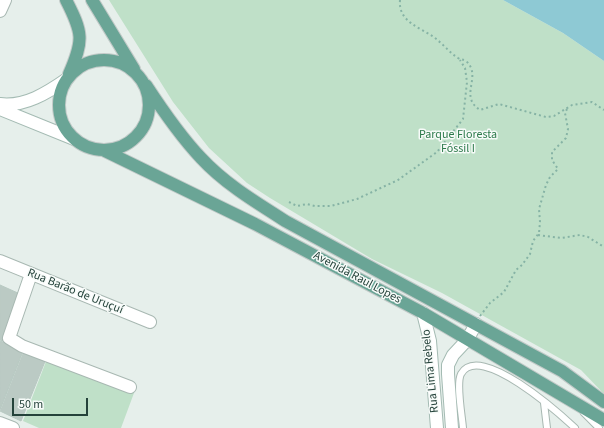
<!DOCTYPE html>
<meta charset="utf-8">
<style>
body{margin:0}
#map{position:relative;width:604px;height:428px;overflow:hidden;background:#e6efeb;font-family:"Source Sans 3",sans-serif}
canvas{display:block}
.scale{position:absolute;left:12px;top:398px;width:76px;height:18px;box-sizing:border-box;border:2px solid #24423a;border-top:0;padding-left:5px;font-size:12px;line-height:14px;white-space:nowrap;color:#24423a;-webkit-text-stroke:3px #f7fbf9;paint-order:stroke}
</style>
<div id="map">
<canvas width="604" height="428"></canvas>
<div class="scale">50 m</div>
</div>
<script>
const c = document.querySelector('canvas').getContext('2d');
c.lineJoin = 'round';
function paint(path, color) {
  c.fillStyle = color;
  c.fill(path, 'evenodd');
}
function strokePath(path, color, width, dash) {
  c.strokeStyle = color;
  c.lineWidth = width;
  c.lineCap = dash ? 'butt' : 'round';
  c.setLineDash(dash || []);
  c.stroke(path);
}
function drawText(font, color, halo, rows, align = 'center') {
  c.font = font + ' "Source Sans 3",sans-serif';
  c.lineWidth = 3;
  c.setLineDash([]);
  c.textBaseline = 'middle';
  c.strokeStyle = halo;
  c.fillStyle = color;
  for (const [text, x, y, turn = 0] of rows) {
    c.save();
    c.translate(x, y);
    c.rotate((+turn || 0) * Math.PI / 180);
    c.textAlign = isNaN(turn) ? turn : align;
    if (halo) c.strokeText(text, 0, 0);
    c.fillText(text, 0, 0);
    c.restore();
  }
}
paint(new Path2D(`
 M109 0H503L563 33 604 61V394L581 370 442 293 372 259 270 198 247 183 209 148 173 102Z
 M47 359 134 393 121 428H39L23 421Z`), '#bfe0c8');
paint(new Path2D(`
 M503 0H604V61L563 33Z`), '#8ec9d4');
const building = new Path2D(`
 M0 285 20 294 3 341 0 340Z
 M0 341 23 350 0 409Z
 M24 350 46 359 21 421 0 411Z`);
paint(building, '#bbcac4');
strokePath(building, '#b8c9c2', 1);
const lane = new Path2D(`
 M544 403 547 428
 M584 413 599 428
 M463 428C462 415 456 384 461 374 479 341 560 414 575 428`);
const street = new Path2D(`
 M0 11 5 0
 M0 261 150 322
 M31 274 9 338 22 346 130 387
 M0 423 13 428`);
const secondary = new Path2D(`
 M0 104C25 107 47 93 67 79
 M0 109 74 139
 M423 313 430 341 437 428
 M452 428 448 374V365L453 355 467 340 476 324`);
const primary = new Path2D(`
 M66 0C83 33 84 40 69 74
 M92 0 134 69
 M59 105a45 45 0 1 1 90 0a45 45 0 1 1-90 0Z
 M146 85C163 111 180 136 201 158 225 184 257 203 287 222L562 371 604 402
 M103 150 255 224 423 313 604 420`);
strokePath(lane, '#a8b8b2', 8);
strokePath(street, '#a8b8b2', 14);
strokePath(secondary, '#a4bbb3', 14);
strokePath(primary, '#c2cac8', 14);
strokePath(new Path2D(`
 M400 0C398 22 420 27 435 38 443 44 449 52 458 58 461 60 463 59 466 61 483 76 458 96 480 110L499 104 546 117 554 116 572 105 592 102 604 110
 M289 202 297 206 307 204 315 206H331L357 199 398 180 437 152 463 119 467 82 465 68 460 60
 M538 235 561 238 580 235 588 237 604 247
 M480 316 490 303 504 292 516 270 522 265 530 254 533 241 539 233 540 222 539 209 546 185 550 177 558 169 552 160V152L566 138 568 129 565 113 567 109`), '#86b3a5', 2, [2, 3]);
strokePath(lane, '#fff', 6);
strokePath(street, '#fff', 12);
strokePath(secondary, '#fff', 12);
strokePath(primary, '#6aa596', 12);
drawText('12px', '#2d7a4b', '#f7fbf9', [
 ["Parque Floresta",458,135],
 ["Fóssil I",458,149]
]);
drawText('12px', '#24423a', '#f7fbf9', [
 ["Avenida Raul Lopes",357,278,28],
 ["Rua Barão de Uruçuí",75,292,22],
 ["Rua Lima Rebelo",431,371,-96]
]);
</script>
